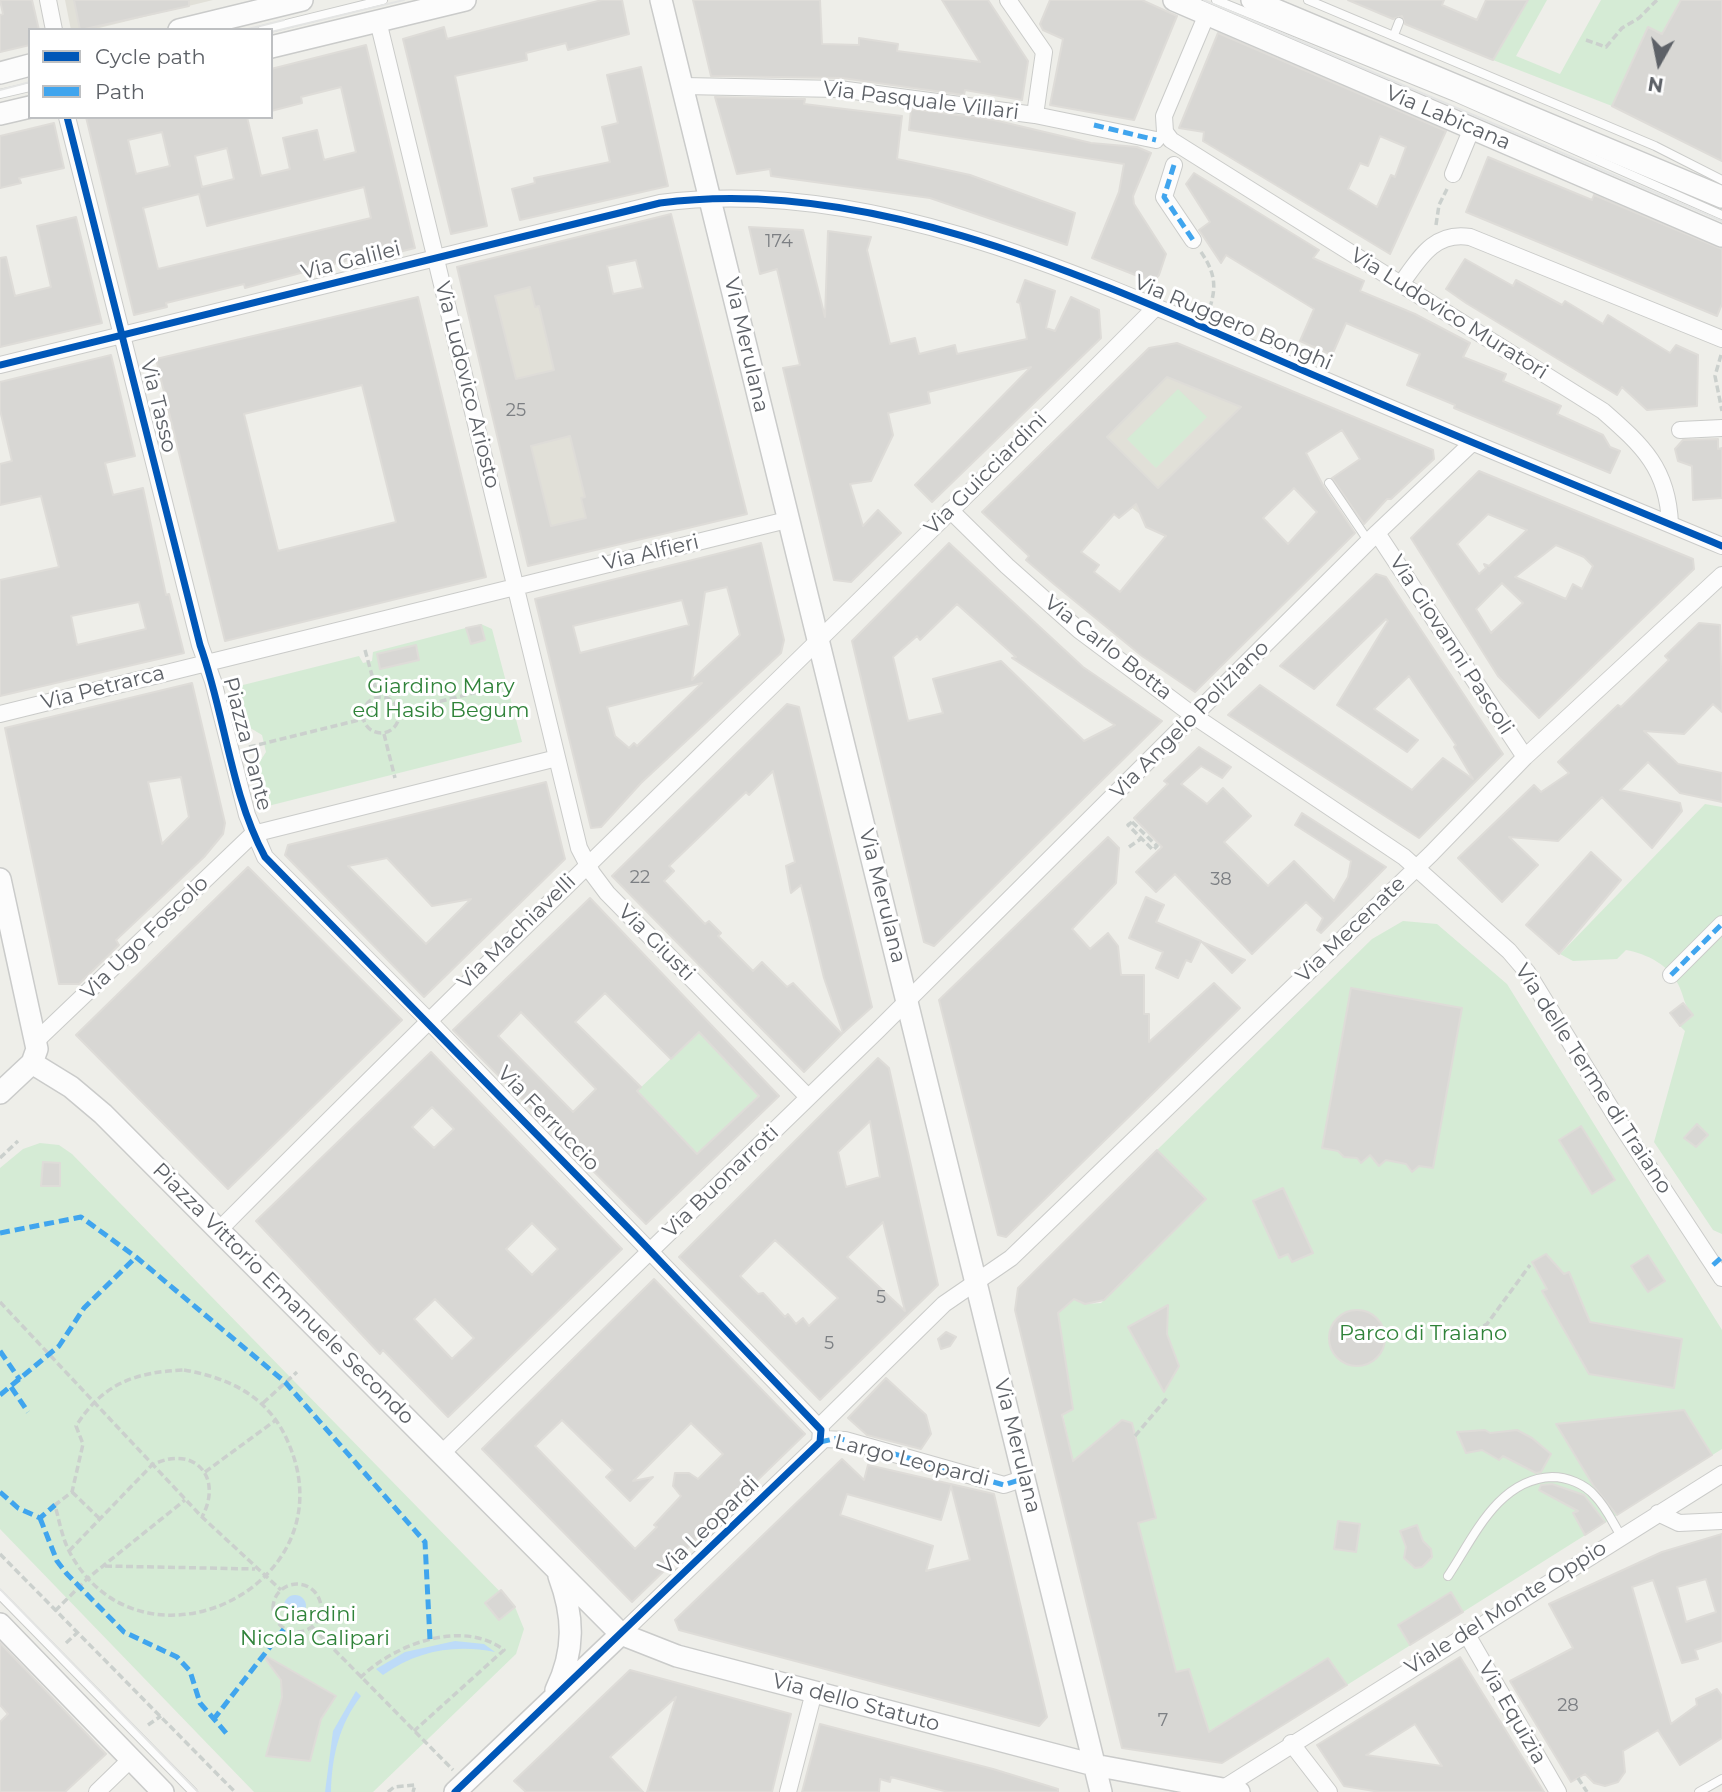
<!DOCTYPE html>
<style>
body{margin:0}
#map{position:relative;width:1722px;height:1792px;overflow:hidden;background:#eeeee9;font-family:Montserrat,sans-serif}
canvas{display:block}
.legend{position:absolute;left:28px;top:28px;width:245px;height:91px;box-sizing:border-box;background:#fff;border:2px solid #bec0c2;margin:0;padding:9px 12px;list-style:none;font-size:21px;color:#5d6167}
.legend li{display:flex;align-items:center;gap:14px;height:35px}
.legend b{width:35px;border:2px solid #bec0c2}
.north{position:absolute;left:1624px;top:28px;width:70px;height:70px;-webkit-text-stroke:5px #fff;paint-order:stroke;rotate:189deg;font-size:19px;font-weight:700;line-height:28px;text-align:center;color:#5d6167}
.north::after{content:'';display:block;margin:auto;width:24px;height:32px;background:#5d6167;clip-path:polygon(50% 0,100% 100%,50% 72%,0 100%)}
</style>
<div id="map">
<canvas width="1722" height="1792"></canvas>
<ul class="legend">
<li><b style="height:9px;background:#0057b8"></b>Cycle path</li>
<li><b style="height:9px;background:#40a5ee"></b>Path</li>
</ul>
<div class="north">N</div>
</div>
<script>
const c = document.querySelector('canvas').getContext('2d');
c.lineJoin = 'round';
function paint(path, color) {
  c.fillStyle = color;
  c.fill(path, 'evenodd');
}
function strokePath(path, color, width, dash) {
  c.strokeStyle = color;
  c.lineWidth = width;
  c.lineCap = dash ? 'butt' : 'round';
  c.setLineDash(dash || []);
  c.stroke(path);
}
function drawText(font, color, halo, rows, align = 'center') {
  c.font = font + ' Montserrat,sans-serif';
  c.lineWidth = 6;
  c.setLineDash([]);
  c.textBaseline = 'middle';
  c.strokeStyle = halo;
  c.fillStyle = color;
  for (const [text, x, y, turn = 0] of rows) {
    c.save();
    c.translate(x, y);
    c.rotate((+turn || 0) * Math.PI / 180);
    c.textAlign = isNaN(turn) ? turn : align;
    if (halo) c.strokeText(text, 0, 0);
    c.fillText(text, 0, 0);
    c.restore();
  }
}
paint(new Path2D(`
 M65 0H213L91 30H71Z
 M564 241 636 540 528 566 457 267Z
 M1149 348 1315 402 1162 531 1146 527 1141 515 1132 508 1119 518 1041 453Z`), '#e1e0d8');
paint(new Path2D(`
 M1528 0H1547L1516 56 1560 74 1601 0H1681L1662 34 1648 28 1612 106 1493 60Z
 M1178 389 1207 417 1156 468 1127 439Z
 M481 624 492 629 522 742 268 806 257 766 266 752 262 735 247 726 239 686 359 656 363 663 372 661 373 652Z
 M1705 804 1722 807V1234L1713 1230 1654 1142 1685 1031 1680 1026 1693 1015C1683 1003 1685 999 1679 986 1670 965 1647 954 1626 950L1617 959 1573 961 1560 954Z
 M1403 921 1437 924 1507 984 1722 1330V1449L1347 1685 1328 1659 1209 1732 1189 1669 1176 1672 1138 1523 1156 1518 1132 1423 1122 1420 1073 1461 1063 1415 1073 1409 1058 1313 1076 1297 1085 1304 1101 1303 1206 1199 1157 1150 1372 939Z
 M699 1032 759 1096 697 1154 637 1091Z
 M40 1143 59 1145 72 1154 515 1607 524 1629 516 1654 373 1792H254L0 1529V1168L23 1149Z`), '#d5ebd5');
paint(new Path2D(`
 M284 1606a11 11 0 1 1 22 0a11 11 0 1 1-22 0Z
 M455 1641 484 1644 495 1652C454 1644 417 1651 383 1675L376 1669 405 1652Z
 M356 1691 361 1696C339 1725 332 1756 331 1792H325L333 1731Z`), '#bddbf8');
const building = new Path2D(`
 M0 0H32L39 30H30V45L0 52V15L3 14Z
 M74 0H189V6L80 30Z
 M602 0H622L629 34 568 50 566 43 526 53 527 60 455 76 487 226 451 234 403 39 444 27 447 39Z
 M693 0H820L822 44 859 45V38L898 44 897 51 980 62 942 0H988L1028 61 1022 100 965 90 964 95 842 78 711 76Z
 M1050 0H1142L1177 16 1134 120 1050 105 1063 39 1043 30 1040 24Z
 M1348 0H1444L1442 5 1477 20 1486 0H1528L1493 60 1405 24 1402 16 1393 19Z
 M1681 0H1722V161L1612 106 1648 27 1662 34Z
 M1218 33 1446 131 1390 254 1203 141 1204 132 1179 128ZM1380 136 1406 147 1395 177 1391 175 1377 207 1348 189 1360 163 1368 166Z
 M366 45 415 248 383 256 382 251 245 288 244 284 166 303 167 307 134 315 86 117H247L261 176 290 169 283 138 317 130 324 160 356 152 341 87 301 97 302 103 271 111V69ZM162 132 170 166 136 174 128 140ZM227 148 234 179 202 187 195 156ZM364 187 371 218 158 269 143 208 199 194 207 226Z
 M641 67 668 186 520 220 512 189 535 183 534 178 610 162 602 127 618 123 607 75Z
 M715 97 805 99 804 104 902 116 897 159 970 175 1075 213 1067 245 930 198 771 176 770 169 737 174Z
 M911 109 994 120 1091 143 1137 147 1151 153 1133 196 1134 204 1166 254 1159 275 1153 282 1092 258 1119 192 1124 164 909 130Z
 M54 123 64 168 19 178 21 183 0 188V136Z
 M1488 157 1592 200 1594 195 1722 249V304L1717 316 1466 212Z
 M1194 173 1319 250 1313 258 1364 281 1360 291 1415 314 1470 343 1463 357 1506 374 1503 381 1561 406 1557 414 1603 435 1610 447 1620 451 1610 473 1454 408 1455 405 1407 385 1420 354 1346 323 1332 355 1300 341 1314 309 1226 255 1221 263 1199 230 1210 222 1186 184Z
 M671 214 747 514 528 566 457 267ZM636 260 643 288 613 294 607 266ZM530 287 535 307 539 306 554 370 516 379 495 296ZM570 436 585 497 581 498 586 518 551 526 531 446Z
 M76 217 102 323 0 347V258L6 257 15 296 51 287 37 226Z
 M749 227 803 230 825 317 828 231 871 237 867 250 890 344 915 338 919 354 955 345 957 354 1027 339 1020 303 1017 302 1025 280 1055 291 1046 328 1055 331 1071 297 1099 310 1101 338 932 502 915 485 1031 367 928 392 930 403 888 413 893 435 871 481 850 484 863 526 878 510 901 533 851 582 834 580 783 368 800 365 777 269 760 274Z
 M1465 259 1513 286 1516 280 1562 305 1565 301 1603 324 1608 315 1670 353 1676 345 1698 355 1697 406 1647 410 1622 387 1617 395 1466 303 1446 289Z
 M418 297 486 577 225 641 156 359ZM362 385 396 522 278 551 244 414Z
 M1177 343 1433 450 1434 459 1391 499H1387L1364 524 1332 478 1360 459 1342 430 1306 453 1324 487 1355 533 1195 692 1142 656 1054 584 1026 560 1029 556 982 512 1149 348ZM1167 377 1241 407 1158 488 1107 437ZM1294 488 1317 512 1288 544 1263 518ZM1136 504 1146 527 1166 536 1120 592 1094 572 1099 565 1081 552 1114 514 1119 518Z
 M111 355 135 456 105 463 113 495 143 488 166 595 169 594 184 653 0 696V580L59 567 41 496 0 505V464L12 461 0 410V382ZM139 602 146 629 77 645 71 616Z
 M1718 439V449L1722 448V498L1693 500 1692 466 1678 461 1675 449 1683 440Z
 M1479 471 1693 559 1694 569 1539 718 1498 676 1411 538ZM1488 514 1527 530 1489 566 1484 564 1486 568 1479 574 1457 544ZM1556 545 1584 557 1593 566 1582 589 1573 584 1566 599 1515 577ZM1502 583 1523 603 1491 633 1476 609Z
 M761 543 784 640 781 653 641 783 601 827 591 828 535 599ZM727 587 740 635 692 680 705 592ZM682 600 689 625 580 653 573 626ZM702 683 637 746 634 743 629 748 615 736 607 707Z
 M949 543 1083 667 1162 721 934 946 924 942 852 641ZM957 604 1016 657 1012 658 1115 725 1084 741 1001 661 933 679 943 713 908 721 893 657 917 636 920 640Z
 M1376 574 1386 577 1503 754 1419 838 1228 715 1260 685 1412 790 1443 758 1473 779 1454 747 1456 745 1409 676 1374 709 1418 740 1407 752 1337 705 1388 621 1386 619 1314 689 1280 666Z
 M1699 623 1720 625 1722 712 1713 704 1684 734 1644 731 1678 764 1722 773V802L1680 793 1648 762 1620 790 1680 803 1682 811 1652 848 1602 797 1558 841 1509 837 1538 865 1502 902 1458 858 1534 785 1541 792 1569 773 1558 762 1618 705 1621 707 1669 660 1665 656Z
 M481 625 485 640 471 644 466 628Z
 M416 645 419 660 380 669 377 654Z
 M192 683 225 823 223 834 204 857 116 940 119 945 79 984H59L5 728ZM181 777 189 817 162 844 148 782Z
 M787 704 799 707 872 1007 843 1033 824 978 801 885 791 893 786 866 795 862 773 771 749 795 746 792 669 866 674 871 664 881 705 924 709 921 721 933 718 936 753 971 762 962 787 987 793 983 842 1034 804 1072 612 876Z
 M1199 747 1231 767 1222 778 1201 766 1181 784 1207 804 1223 788 1251 816 1224 842 1268 886 1294 861 1334 901 1348 877 1351 861 1295 825 1302 813 1386 867 1321 933 1317 930 1323 918 1306 902 1252 954 1175 874 1156 892 1136 872 1162 847 1134 818 1168 784 1164 781Z
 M546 782 565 859 424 997 285 855 288 845ZM387 858 432 906 471 899 426 944 348 866Z
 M1108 837 1119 848 1116 883 1072 929 1090 949 1108 933 1118 946 1121 975H1144V1014H1149V1042L1214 983 1240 1008 1006 1237 998 1235 939 1000Z
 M1591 852 1621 880 1559 954 1526 925Z
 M248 867 402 1020 228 1189 76 1035Z
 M1146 897 1164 905 1156 922 1201 941 1191 962 1186 960 1178 978 1156 968 1163 952 1129 938Z
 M590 898 779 1096 646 1224 453 1030ZM605 993 671 1059 699 1032 759 1096 697 1154 637 1091 641 1087 575 1022ZM521 1012 596 1089 573 1112 498 1036Z
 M1202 942 1245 960 1232 973Z
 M1351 988 1462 1008 1433 1168 1419 1166 1412 1172 1406 1164 1386 1160 1379 1166 1370 1155 1361 1163 1357 1158 1344 1157 1338 1151 1322 1148Z
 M1683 1003 1693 1015 1680 1026 1670 1013Z
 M431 1052 622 1249 448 1417 383 1350 380 1354 256 1221ZM432 1107 454 1129 434 1148 412 1127ZM532 1223 558 1249 532 1275 506 1249ZM435 1299 474 1338 452 1359 414 1319Z
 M878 1058 889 1068 938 1285 820 1400 679 1257ZM870 1121 880 1177 846 1187 838 1152ZM883 1222 905 1311 847 1257ZM775 1240 838 1298 809 1326 803 1318 796 1324 788 1314 785 1317 763 1293 758 1294 740 1276Z
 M1697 1124 1708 1135 1696 1147 1684 1138Z
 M1581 1126 1615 1180 1592 1194 1559 1140Z
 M1157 1150 1206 1199 1104 1300 1085 1304 1074 1299 1058 1313 1073 1409 1062 1415 1073 1461 1122 1420 1132 1423 1156 1518 1138 1523 1176 1672 1189 1669 1209 1732 1328 1658 1347 1685 1222 1763 1122 1748 1015 1310 1018 1288Z
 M43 1162 60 1163V1186H41Z
 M1283 1188 1313 1253 1292 1262 1288 1254 1279 1258 1253 1201Z
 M1546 1254 1564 1274 1569 1272 1590 1322 1682 1339 1674 1388 1589 1374 1542 1291 1547 1289 1532 1262Z
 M1648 1255 1665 1281 1648 1292 1631 1266Z
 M654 1279 805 1434 632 1602 482 1449ZM562 1420 613 1470 606 1477 630 1501 653 1477 633 1481 691 1423 723 1454 698 1479 689 1473H675L673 1486 681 1496 654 1525 657 1527 635 1549 535 1446Z
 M1168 1305 1167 1334 1179 1366 1164 1392 1128 1327Z
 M1329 1338a28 28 0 1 1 56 0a28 28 0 1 1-56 0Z
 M946 1332 956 1337 950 1346 941 1349 938 1339Z
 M886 1378 926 1415 931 1434 921 1449 867 1435 848 1418Z
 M1684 1410 1712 1455 1617 1515 1593 1485 1556 1424Z
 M1485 1430 1490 1433 1517 1430 1532 1438 1551 1454 1541 1472 1536 1473 1503 1456 1499 1460 1482 1450 1466 1453 1457 1432Z
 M842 1459 864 1480 868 1465 994 1494 1047 1717 1039 1726 679 1630 675 1620ZM951 1486 970 1560 926 1571 933 1546 840 1515 847 1494 941 1520Z
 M1552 1484 1584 1495 1605 1522 1585 1535 1573 1513 1578 1511 1539 1490 1541 1485Z
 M1338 1521 1360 1524 1356 1552 1334 1549Z
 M1417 1525 1423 1541 1431 1549 1432 1557 1422 1567 1415 1568 1404 1558 1406 1547 1400 1531Z
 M1722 1534V1641L1695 1650 1698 1659 1682 1663 1653 1580 1632 1587 1671 1724 1697 1705 1696 1699 1717 1689 1722 1696V1738L1680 1765 1658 1730 1623 1751 1625 1772 1618 1782 1605 1786 1594 1783 1585 1774 1571 1782 1510 1681 1573 1648 1549 1604 1662 1552ZM1706 1579 1716 1612 1686 1622 1677 1587Z
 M501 1590 515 1607 499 1620 485 1603Z
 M1451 1592 1463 1612 1410 1645 1398 1625Z
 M0 1643 106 1754 65 1792H0V1722L8 1714 0 1705Z
 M261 1653 336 1696 321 1719 310 1761 266 1756 282 1697 281 1680Z
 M1460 1657 1544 1792H1380L1344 1786 1317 1745ZM1415 1724 1442 1766 1366 1755Z
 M630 1670 791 1714 772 1792H647L676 1697 610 1757 643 1792H526L514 1781Z
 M820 1724 993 1769 1058 1789V1792H948L891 1777 890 1782 880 1779 879 1792H802Z`);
paint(building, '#d8d7d4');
strokePath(building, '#dedcd8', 2);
const lane = new Path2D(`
 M1216 0 1455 97 1722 215
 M1308 0 1655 146 1722 180
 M262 30 383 0
 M1394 35 1399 22
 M0 94 30 87
 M1329 483 1369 542
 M1448 1576C1474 1537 1498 1479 1552 1477 1567 1477 1585 1484 1595 1496 1606 1507 1613 1523 1621 1536
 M0 1595 193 1792
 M1699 1792 1722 1779`);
const street = new Path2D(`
 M48 0 54 30
 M1008 0 1044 52 1035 115
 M1207 14 1164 116 1165 132 1171 140 1603 411C1643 446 1668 469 1670 524
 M378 21 579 848 592 873 607 893 808 1097
 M683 86 839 89 1035 115 1156 140
 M67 117 200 645 213 681 247 815 265 857 427 1019 809 1417 821 1430 820 1442
 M1174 165 1164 197 1193 240
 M1453 174 1472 128
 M1401 284C1419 259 1434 231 1470 237L1722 339
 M0 365 660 203C885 173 1123 294 1325 380 1457 437 1590 491 1722 546
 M1680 430 1722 428
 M950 510 1007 566 1079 630 1194 716 1404 857 1509 951 1527 972 1621 1125 1722 1278
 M1377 533 1525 757
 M0 714 787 520
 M1671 975 1722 924
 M36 1041 253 834 557 758
 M220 1229C528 918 846 619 1154 309
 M819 1427 944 1304 1011 1258 1431 854 1525 757 1722 575
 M442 1453 878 1030 1377 533 1472 443
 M1658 1513 1679 1523 1722 1521
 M1466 1633 1558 1792
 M621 1634 824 1439 845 1440 1004 1485 1025 1478
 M1291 1743 1329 1792
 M1222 1789 1722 1474
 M97 1792 131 1759
 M788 1792 814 1692`);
const secondary = new Path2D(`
 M661 0 1101 1792
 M1174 0 1722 236
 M1252 0 1722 197
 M179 30 302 0
 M271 47 465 0
 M0 73 30 65
 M0 114 30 107
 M0 879 37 1049 32 1063 0 1093
 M32 1063 71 1087 103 1114 621 1634 677 1656 1094 1765 1239 1792
 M0 1624 163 1792
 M556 1690C575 1651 574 1616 559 1576
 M455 1792 621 1634`);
strokePath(lane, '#cacbc9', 10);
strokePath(street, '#cacbc9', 18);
strokePath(secondary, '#cacbca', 24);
strokePath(new Path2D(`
 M1586 40 1606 47 1622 28 1639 18 1657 0
 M1436 225 1439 205 1447 189
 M1201 252C1216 274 1217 288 1208 313
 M1721 355 1715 376 1722 411
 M365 650 378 697
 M363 715a18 18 0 1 1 36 0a18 18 0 1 1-36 0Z
 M399 712 508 684
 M384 734 395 778
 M249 747 363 719
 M1132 822 1157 846 1153 850 1128 825Z
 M1129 847 1142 838
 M0 1158 18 1141
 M0 1302 202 1517 281 1590
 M1465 1336 1487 1324 1530 1265
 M184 1370C230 1378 269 1397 288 1442 352 1586 140 1687 69 1551 62 1537 59 1520 55 1505L72 1492 83 1444 76 1426C103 1383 136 1372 184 1370Z
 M263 1403 297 1372
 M1135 1436 1167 1398
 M205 1472 276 1420
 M72 1492 100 1519
 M69 1551 152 1465C193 1444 224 1476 202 1517
 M0 1554 235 1792
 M105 1566 255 1569
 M273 1608a24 24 0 1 1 48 0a24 24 0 1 1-48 0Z
 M55 1611 88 1578 185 1500
 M312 1627 453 1770
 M66 1643 77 1633
 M360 1678C393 1645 462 1618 504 1650L414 1731
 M148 1725 161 1716
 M1578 1778 1587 1792
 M388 1792 394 1787 415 1785 413 1792`), '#cbd0cd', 3.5, [7, 3.5]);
strokePath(lane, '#fcfcfc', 8);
strokePath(street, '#fcfcfc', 16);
strokePath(secondary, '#fcfcfc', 21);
strokePath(new Path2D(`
 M1204 0 1722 221
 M244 30 284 20
 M271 32 404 0
 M0 90 30 82
 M0 1589 198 1792`), '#e4e5e4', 2);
strokePath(new Path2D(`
 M1094 125 1156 140
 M1174 165 1164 197 1193 240
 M1671 975 1722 924
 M0 1233 81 1217 136 1257 285 1382 425 1542 430 1640
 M1713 1265 1722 1257
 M0 1351 20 1380
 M11 1387 28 1412
 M0 1395 59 1346 84 1308 136 1257
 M820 1442 838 1438 1004 1485 1025 1478
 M0 1492 18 1508 40 1518 55 1505
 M40 1518 57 1561 67 1574 124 1632 177 1657 190 1671 200 1703 227 1734
 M213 1720 284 1629`), '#40a5ee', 5, [10, 5]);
strokePath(new Path2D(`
 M67 117 200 645C225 714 230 792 265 857L637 1237 821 1430 820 1442 455 1792
 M0 365 660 203C885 173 1123 294 1325 380 1457 437 1590 491 1722 546`), '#0057b8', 7);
drawText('18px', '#7c7f83', null, [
 ["174",779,242],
 ["25",516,411],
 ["22",640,878],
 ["38",1221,880],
 ["5",881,1298],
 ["5",829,1344],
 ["28",1568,1706],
 ["7",1163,1721]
]);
drawText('21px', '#5d6167', '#fff', [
 ["Via Pasquale Villari",921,101,7],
 ["Via Labicana",1448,118,23],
 ["Via Galilei",351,261,-14],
 ["Via Ludovico Muratori",1449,314,32],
 ["Via Ruggero Bonghi",1233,323,23],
 ["Via Merulana",746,345,77],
 ["Via Ludovico Ariosto",467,385,76],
 ["Via Tasso",158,406,76],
 ["Via Guicciardini",986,474,-45],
 ["Via Alfieri",651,553,-13],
 ["Via Giovanni Pascoli",1451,645,57],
 ["Via Carlo Botta",1108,648,38],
 ["Via Petrarca",103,688,-14],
 ["Via Angelo Poliziano",1190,720,-45],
 ["Piazza Dante",247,744,75],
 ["Via Merulana",882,896,76],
 ["Via Mecenate",1351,930,-44],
 ["Via Machiavelli",517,932,-44],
 ["Via Ugo Foscolo",145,938,-44],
 ["Via Giusti",656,943,45],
 ["Via delle Terme di Traiano",1593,1079,57],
 ["Via Ferruccio",548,1119,46],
 ["Via Buonarroti",721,1182,-44],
 ["Piazza Vittorio Emanuele Secondo",283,1294,45],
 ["Via Merulana",1017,1446,76],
 ["Largo Leopardi",912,1461,14],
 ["Via Leopardi",709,1526,-44],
 ["Viale del Monte Oppio",1506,1608,-32],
 ["Via dello Statuto",856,1703,15],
 ["Via Equizia",1512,1713,60]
]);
drawText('21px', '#30833a', '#fff', [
 ["Giardino Mary",441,687],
 ["ed Hasib Begum",441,711],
 ["Parco di Traiano",1423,1334],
 ["Giardini",315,1615],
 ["Nicola Calipari",315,1639]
]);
</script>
